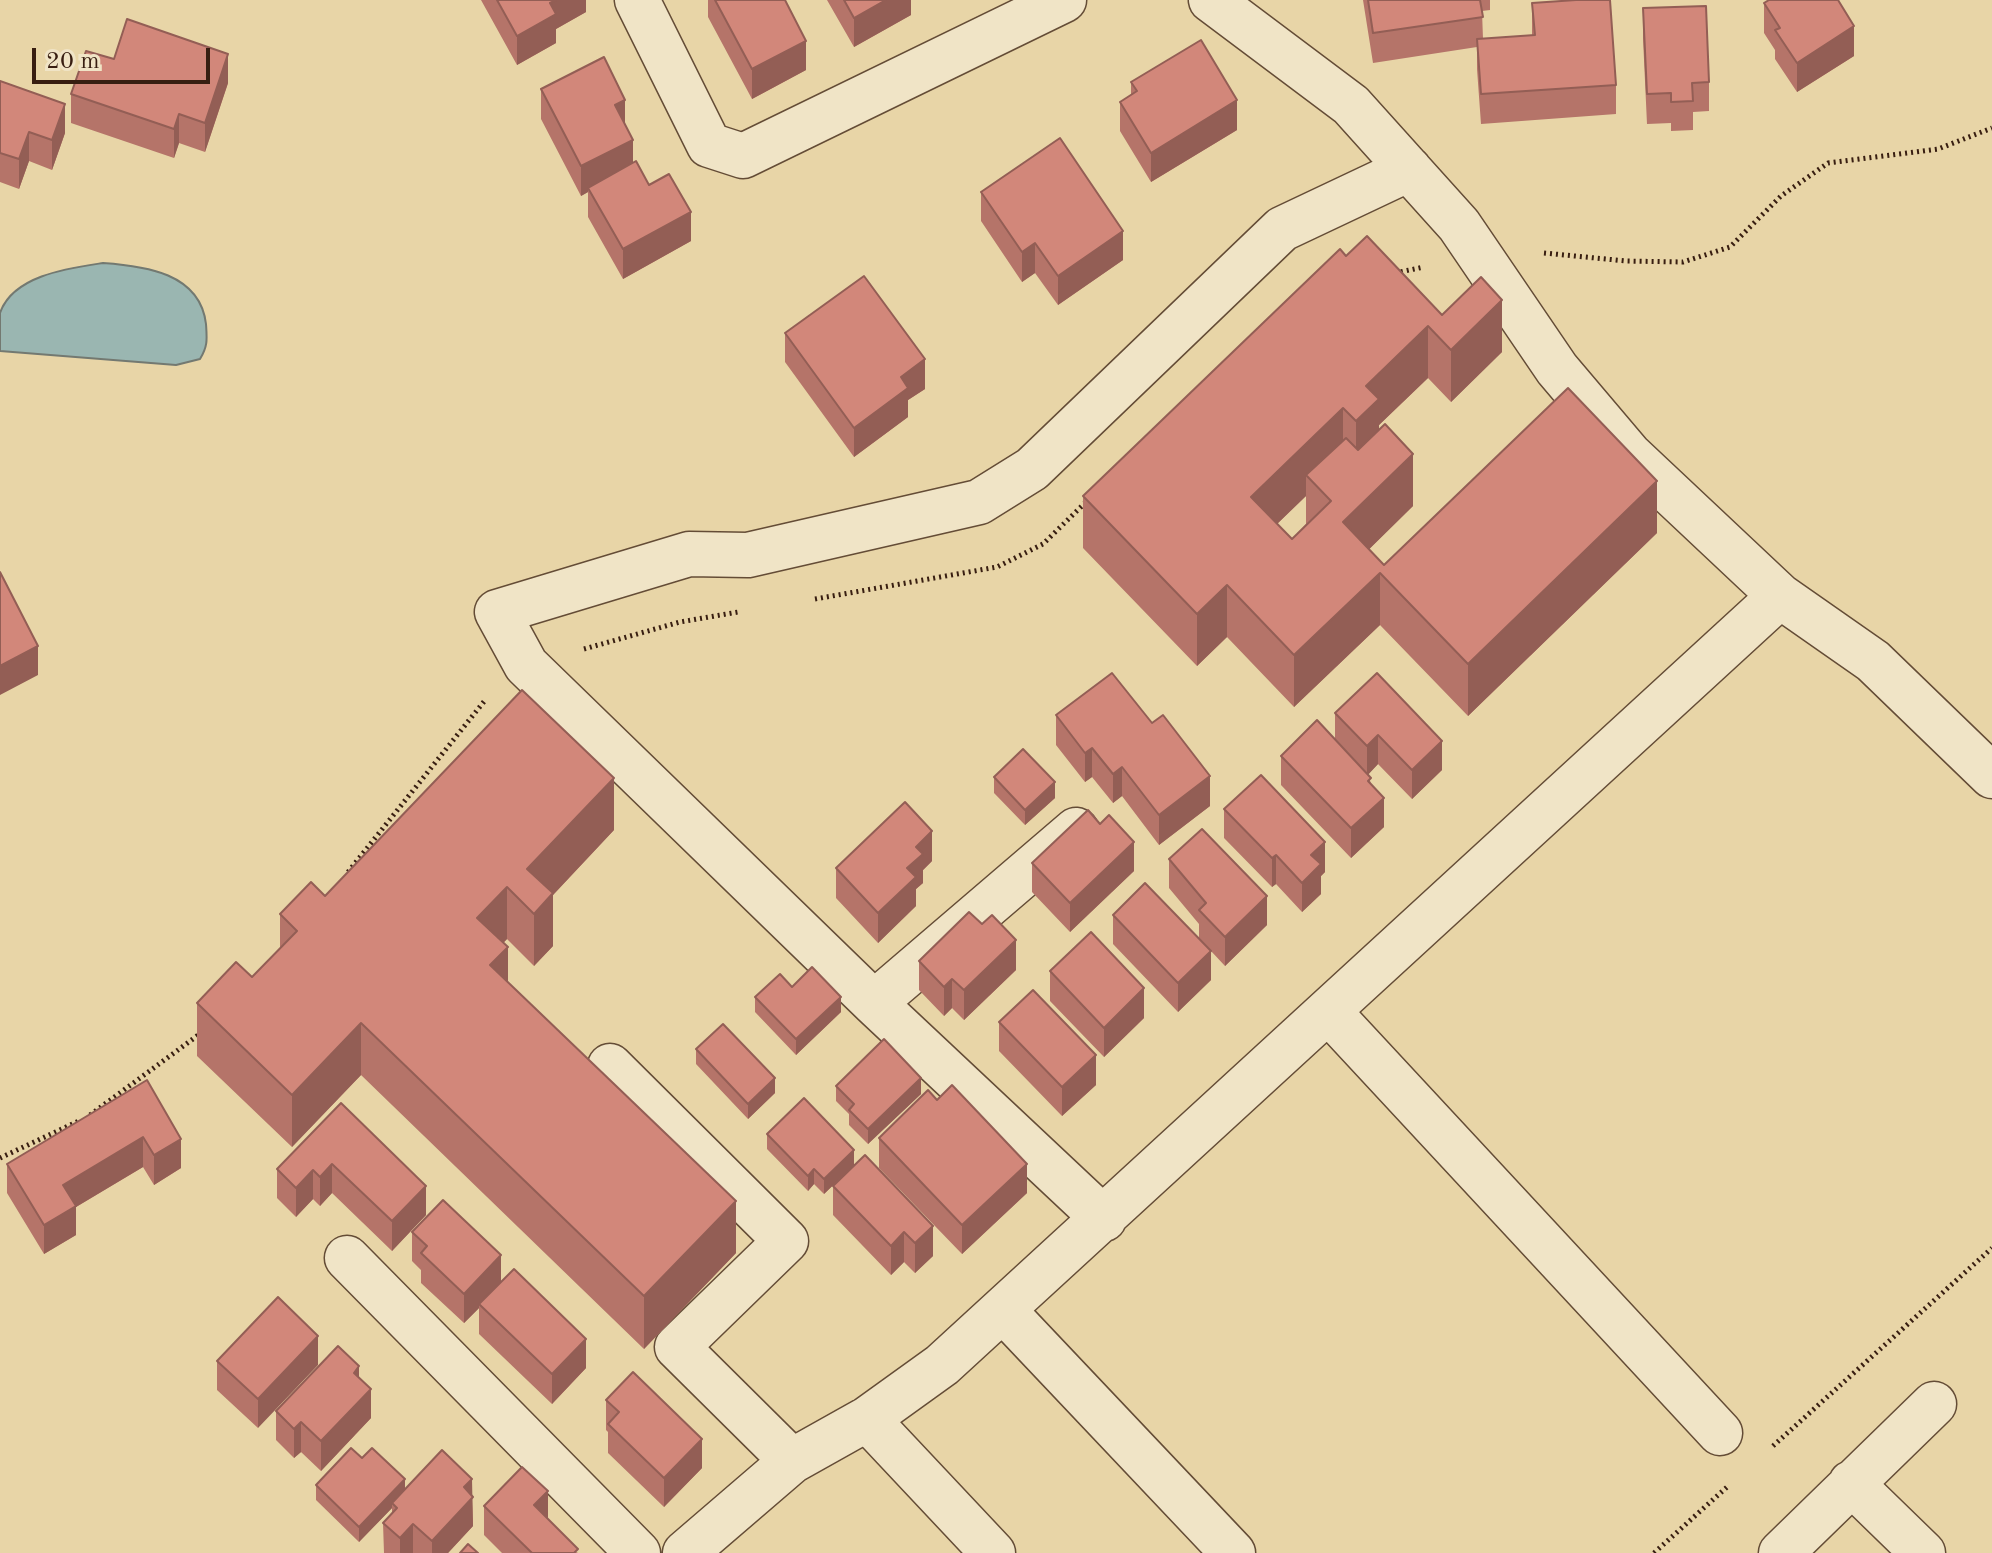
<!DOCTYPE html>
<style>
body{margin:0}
#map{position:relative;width:1992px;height:1553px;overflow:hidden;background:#e8d5a7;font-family:"Old Standard TT",serif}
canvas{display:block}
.scale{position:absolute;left:32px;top:48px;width:178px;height:36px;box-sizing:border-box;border:4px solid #381e11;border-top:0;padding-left:10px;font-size:24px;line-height:28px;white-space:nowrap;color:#381e11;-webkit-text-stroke:6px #f0e4c6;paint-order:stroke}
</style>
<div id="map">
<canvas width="1992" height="1553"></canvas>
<div class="scale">20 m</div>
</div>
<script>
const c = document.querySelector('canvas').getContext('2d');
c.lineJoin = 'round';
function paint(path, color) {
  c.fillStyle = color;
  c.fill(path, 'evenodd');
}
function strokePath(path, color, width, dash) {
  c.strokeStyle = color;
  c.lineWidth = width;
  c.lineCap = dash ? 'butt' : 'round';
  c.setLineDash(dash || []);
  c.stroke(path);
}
const water = new Path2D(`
 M103 263C145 266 200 273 206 324 207 339 208 346 200 359L176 365 0 351C0 340 0 323 0 313 13 275 70 268 103 263Z`);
paint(water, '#9ab6b1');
strokePath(water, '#737971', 2);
const minor = new Path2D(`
 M637 0 709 145 743 156 1064 0
 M1211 0 1351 105 1459 225 1557 369 1629 454 1780 596 1873 661 1992 776
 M874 1003 1076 830
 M1329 1012 1720 1433
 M610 1066 786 1241 677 1347 792 1461
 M1104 1219 874 1003 526 665 497 612 689 554 748 555 979 502 1032 469 1282 229 1409 169
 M347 1258 638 1553
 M1003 1310 1233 1553
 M867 1419 993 1553
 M1851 1483 1923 1553
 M685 1553 792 1461 867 1419 942 1365 1780 596
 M1781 1553 1934 1404`);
strokePath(minor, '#644c36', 47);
strokePath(new Path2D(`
 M1544 253 1626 261 1683 262 1730 247 1781 196 1828 163 1938 149 1992 128
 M1395 273 1424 267
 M815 599 997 567 1043 544 1087 501
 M584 649 680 622 738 612
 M348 872 486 699
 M90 1115 201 1033
 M0 1158 81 1120
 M1773 1446 1992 1248
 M1654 1553 1727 1487`), '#381e11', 5, [2, 4]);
strokePath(minor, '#f0e4c6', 44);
paint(new Path2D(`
 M481 0H586V12L556 29V43L517 65Z
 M708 0H785L806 70 752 99 708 17Z
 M827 0H911V15L854 47Z
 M1363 0H1490V10L1482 11 1483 39 1532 35V3L1616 85V114L1481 124 1477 69V47L1373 63Z
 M1764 3 1854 56 1797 92 1775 59V50L1764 33Z
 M1643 8 1709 82V111L1693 112V130L1671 131V123L1647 124 1643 38Z
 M114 59 228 83 205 152 179 143 174 158 71 123V94Z
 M0 81 65 133 52 170 29 161 19 189 0 182Z
 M1131 82 1237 130 1151 182 1120 131V102L1131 95Z
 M541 89 625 125 633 163 691 241 623 279 588 217V192L581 196 541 119Z
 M981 192 1123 260 1058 305 1035 273 1022 282 981 221Z
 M1346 256 1502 352 1451 402 1428 378 1379 425V430L1413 506 1369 549 1384 565 1657 533 1468 716 1380 625 1294 707 1227 637 1197 666 1083 548V496ZM1306 496V524L1292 539 1277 524Z
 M785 333 925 389 908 400V417L854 457 785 362Z
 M1377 673 1442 770 1412 799 1378 764 1368 774 1384 827 1351 858 1281 785V756L1335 739V713Z
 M1056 715 1210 806 1159 845 1122 796 1113 803 1092 777 1085 782 1056 745Z
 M994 777 1055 798 1025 825 994 793Z
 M1224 809 1325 872 1321 876V894L1302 912 1276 884 1272 887 1224 838Z
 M614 830 553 895V946L534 966 507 939 503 943 508 982 736 1253 644 1349 361 1075 292 1147 197 1056V1003L252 977 280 948V914L325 896Z
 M1169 859 1267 925 1225 966 1211 951V980L1178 1012 1113 944V915L1199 939V924L1169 888Z
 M932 861 923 870V883L916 889V906L878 943 836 898V868Z
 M1032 863 1134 871 1070 932 1032 892Z
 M919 961 1016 970 964 1020 952 1008 944 1016 919 990Z
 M1050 971 1144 1018 1104 1057 1050 1001Z
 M792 987 841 1012 796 1055 755 1012V997Z
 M999 1022 1096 1085 1062 1116 999 1051Z
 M696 1049 775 1093 748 1119 696 1064Z
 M147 1080 181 1168 154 1185 143 1167 76 1207V1235L44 1254 7 1193V1164Z
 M836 1086 921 1094 868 1144 849 1125V1114L836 1101Z
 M341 1103 426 1215 392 1251 332 1193 320 1206 313 1199 296 1217 277 1198V1169Z
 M767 1134 854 1165 824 1194 814 1184 808 1191 767 1149Z
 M879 1138 1027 1193 962 1254 879 1168Z
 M865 1155 933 1256 915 1273 904 1262 891 1275 833 1215V1186Z
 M412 1232 501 1281 586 1368 552 1404 479 1334V1308L464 1323 421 1283V1270L412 1261Z
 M278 1297 258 1428 217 1390V1361Z
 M359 1378 371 1418 321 1471 301 1452 294 1458 276 1440V1411Z
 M606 1400 702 1468 664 1507 608 1453V1432L606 1430Z
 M362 1458 405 1489 472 1495 473 1526 448 1553H384L383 1523 392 1514V1508L359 1542 316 1500V1485Z
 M484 1506 578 1553H502L484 1535Z`), '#b57469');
paint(new Path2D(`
 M556 0H586V12L556 29V43L517 65V36L550 3Z
 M886 0H911V15L854 47V18Z
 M1854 26V56L1797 92V63Z
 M806 41V70L752 99V69Z
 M228 54V83L205 152V123Z
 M625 100V129L615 105Z
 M1237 100V130L1151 182V153Z
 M65 104V133L52 170V140Z
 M179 114V143L174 158V129Z
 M29 132V161L19 189V159Z
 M633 140V169L588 188V192L581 196V166Z
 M691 212V241L623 279V249Z
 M1123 231V260L1058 305V276Z
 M1035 243V273L1022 282V252Z
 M1502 300V352L1451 402V350Z
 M1428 326V378L1379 425V451L1356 473V421L1366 386Z
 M925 359V389L908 400V417L854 457V428L901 377Z
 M1343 408V460L1306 475V496L1251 549V497Z
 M1413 454V506L1343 575V522Z
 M1657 481V533L1468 716V664Z
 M1380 573V625L1294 707V655Z
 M1227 585V637L1197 666V614Z
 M38 646V675L0 695V666Z
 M1378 735V764L1367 776V746Z
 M1442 741V770L1412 799V770Z
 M1092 748V777L1085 782V753Z
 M1122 767V796L1113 803V774Z
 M1210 776V806L1159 845V815Z
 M614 778V830L553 895V946L534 966V914L527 869Z
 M1055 782V798L1025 825V810Z
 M1384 798V827L1351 858V828Z
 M932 831V861L923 870V883L916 889V906L878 943V913L907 868 916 847Z
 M1134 842V871L1070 932V903Z
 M1325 842V872L1321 876V894L1302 912V883L1311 855Z
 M1276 855V884L1272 887V858Z
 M507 887V939L477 970V918Z
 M1267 896V925L1225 966V937Z
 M1016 940V970L964 1020V990Z
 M508 947V999L490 965Z
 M1211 951V980L1178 1012V983Z
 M952 979V1008L944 1016V987Z
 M1144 988V1018L1104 1057V1028Z
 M841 997V1012L796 1055V1039Z
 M361 1023V1075L292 1147V1095Z
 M1096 1055V1085L1062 1116V1087Z
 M775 1078V1093L748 1119V1104Z
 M921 1078V1094L868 1144V1129Z
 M143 1137V1167L76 1207V1235L44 1254V1225L63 1185Z
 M181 1139V1168L154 1185V1155Z
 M854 1150V1165L824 1194V1179Z
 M332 1164V1193L320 1206V1177Z
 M1027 1164V1193L962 1254V1225Z
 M814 1169V1184L808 1191V1176Z
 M313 1170V1199L296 1217V1188Z
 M426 1186V1215L392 1251V1221Z
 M736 1201V1253L644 1349V1296Z
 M933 1226V1256L915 1273V1243Z
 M904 1232V1262L891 1275V1246Z
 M501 1255V1285L479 1304V1308L464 1323V1294Z
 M318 1336V1365L258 1428V1399Z
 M586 1339V1368L552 1404V1374Z
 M359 1366V1395L354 1373Z
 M371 1389V1418L321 1471V1441Z
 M301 1422V1452L294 1458V1429Z
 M702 1439V1468L664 1507V1478Z
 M405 1479V1494L392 1503V1508L359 1542V1527Z
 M472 1479 473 1526 448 1553H432V1541L464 1487Z
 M548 1491V1520L534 1505Z
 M413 1524V1553H400V1538Z`), '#935e55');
const building = new Path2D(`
 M497 0H556L550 3 556 14 517 36Z
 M715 0H785L806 41 752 69Z
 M844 0H886L854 18Z
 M1368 0H1480L1483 17 1373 33Z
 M1576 0H1610L1616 85 1481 94 1477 39 1535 35 1532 3Z
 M1769 0H1838L1854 26 1797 63 1775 30 1780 28 1764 3Z
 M1706 6 1709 82 1692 83 1693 101 1671 102V93L1647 94 1643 8Z
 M127 19 228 54 205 123 179 114 174 129 71 94 86 51 114 59Z
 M1201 40 1237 100 1151 153 1120 102 1137 91 1131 82Z
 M604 57 625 100 615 105 633 140 581 166 541 89Z
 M0 81 65 104 52 140 29 132 19 159 0 153Z
 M1060 138 1123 231 1058 276 1035 243 1022 252 981 192Z
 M636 161 649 185 669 174 691 212 623 249 588 188Z
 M1367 236 1442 315 1481 277 1502 300 1451 350 1428 326 1366 386 1379 399 1356 421 1343 408 1251 497 1292 539 1331 501 1306 475 1346 438 1358 450 1385 424 1413 454 1343 522 1384 565 1568 388 1657 481 1468 664 1380 573 1294 655 1227 585 1197 614 1083 496 1340 249 1346 256Z
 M864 276 925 359 901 377 908 388 854 428 785 333Z
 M0 572 38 646 0 666Z
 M1112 673 1152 723 1163 715 1210 776 1159 815 1122 767 1113 774 1092 748 1085 753 1056 715Z
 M1377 673 1442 741 1412 770 1378 735 1367 746 1335 713Z
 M522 690 614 778 527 869 553 893 534 914 507 887 477 918 508 947 490 965 736 1201 644 1296 361 1023 292 1095 197 1003 236 962 252 977 297 931 280 914 311 882 325 896Z
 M1317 720 1371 778 1368 781 1384 798 1351 828 1281 756Z
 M1023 749 1055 782 1025 810 994 777Z
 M1261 775 1325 842 1311 855 1321 864 1302 883 1276 855 1272 858 1224 809Z
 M905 802 932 831 916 847 923 854 907 868 916 877 878 913 836 868Z
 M1088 810 1100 824 1109 815 1134 842 1070 903 1032 863Z
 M1202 829 1267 896 1225 937 1199 910 1206 903 1169 859Z
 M1145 883 1211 951 1178 983 1113 915Z
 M969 912 982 924 992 915 1016 940 964 990 952 979 944 987 919 961Z
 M1091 932 1144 988 1104 1028 1050 971Z
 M812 967 841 997 796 1039 755 997 780 974 792 987Z
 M1033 990 1096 1055 1062 1087 999 1022Z
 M723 1024 775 1078 748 1104 696 1049Z
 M884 1039 921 1078 868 1129 849 1110 854 1104 836 1086Z
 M147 1080 181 1139 154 1155 143 1137 63 1185 76 1206 44 1225 7 1164Z
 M952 1085 1027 1164 962 1225 879 1138 928 1090 937 1100Z
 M804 1098 854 1150 824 1179 814 1169 808 1176 767 1134Z
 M341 1103 426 1186 392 1221 332 1164 320 1177 313 1170 296 1188 277 1169Z
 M865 1155 933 1226 915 1243 904 1232 891 1246 833 1186Z
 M443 1200 501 1255 464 1294 421 1253 427 1246 412 1232Z
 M514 1269 586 1339 552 1374 479 1304Z
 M278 1297 318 1336 258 1399 217 1361Z
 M338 1346 359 1366 354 1373 371 1389 321 1441 301 1422 294 1429 276 1411Z
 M633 1372 702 1439 664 1478 608 1424 619 1412 606 1400Z
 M351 1448 362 1458 372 1448 405 1479 359 1527 316 1485Z
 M442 1450 472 1479 464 1487 473 1497 432 1541 413 1524 400 1538 383 1523 397 1508 392 1503Z
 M522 1467 548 1491 534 1505 578 1549 574 1553H532L484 1506Z
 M468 1544 478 1553H460Z`);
paint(building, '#d2877a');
strokePath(building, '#935e55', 2);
</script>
